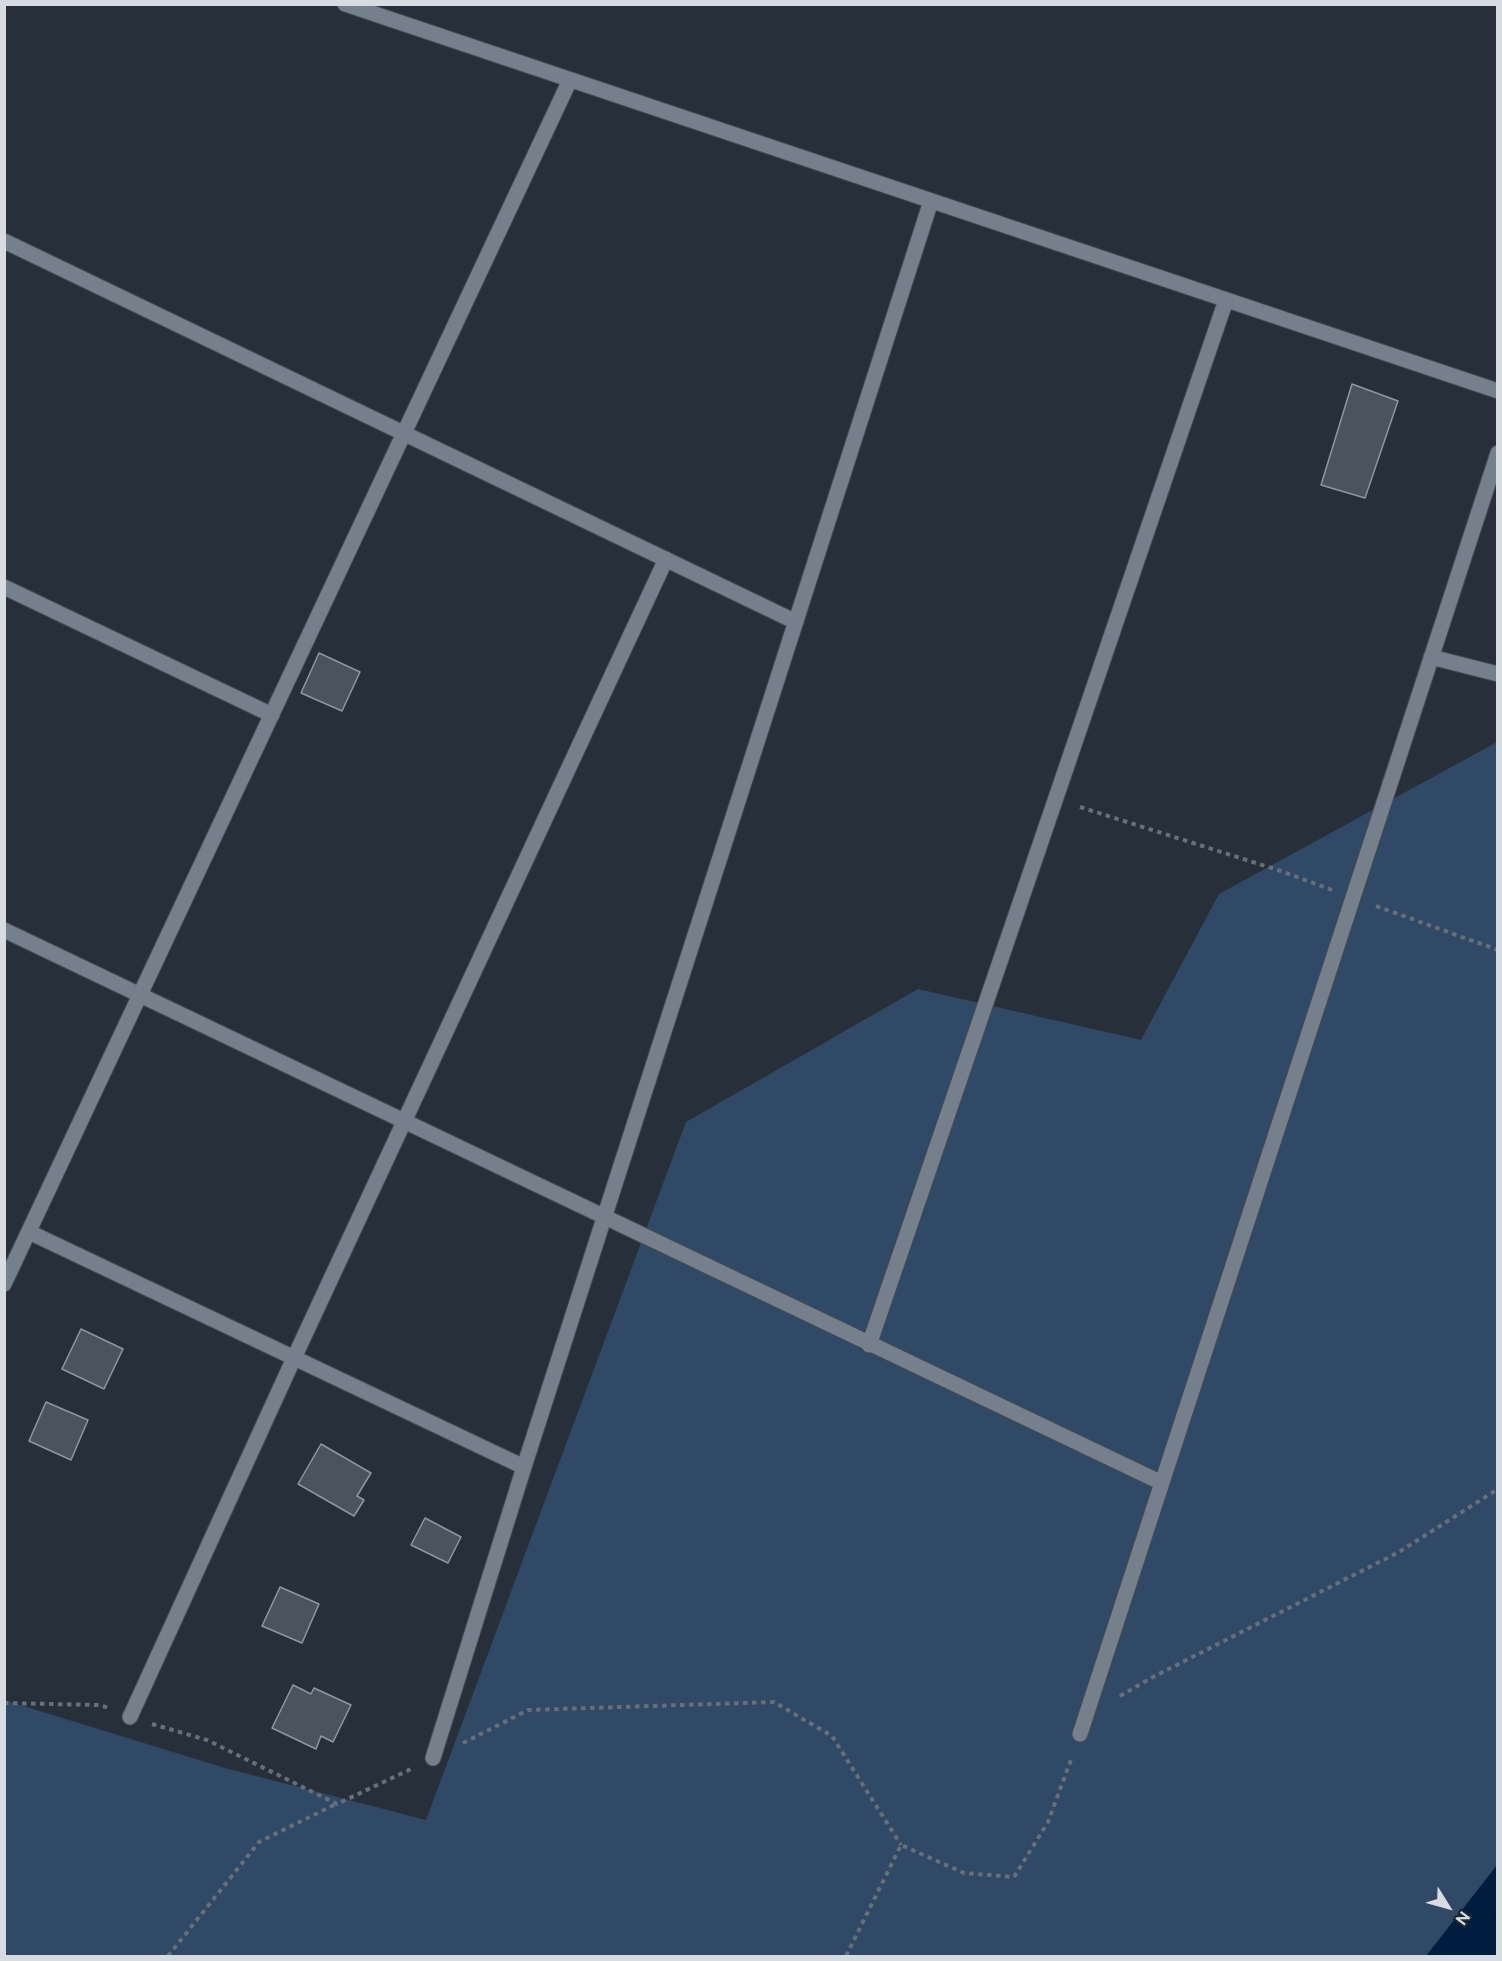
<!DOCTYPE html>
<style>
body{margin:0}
#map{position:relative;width:1502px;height:1961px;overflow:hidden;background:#27303a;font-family:Raleway,sans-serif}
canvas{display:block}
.frame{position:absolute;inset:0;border:6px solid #d7dce3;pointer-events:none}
.north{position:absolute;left:1418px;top:1877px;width:60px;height:60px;-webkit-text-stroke:4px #1e2630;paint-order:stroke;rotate:127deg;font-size:16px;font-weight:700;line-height:24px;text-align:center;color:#d7dce3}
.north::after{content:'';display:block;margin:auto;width:21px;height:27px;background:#d7dce3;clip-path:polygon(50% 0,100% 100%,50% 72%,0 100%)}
</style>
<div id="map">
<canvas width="1502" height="1961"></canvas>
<div class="frame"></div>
<div class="north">N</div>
</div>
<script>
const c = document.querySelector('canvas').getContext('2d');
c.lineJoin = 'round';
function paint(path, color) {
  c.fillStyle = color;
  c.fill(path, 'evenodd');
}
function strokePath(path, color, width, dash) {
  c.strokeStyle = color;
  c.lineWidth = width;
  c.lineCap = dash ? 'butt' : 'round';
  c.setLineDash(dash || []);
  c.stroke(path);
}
paint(new Path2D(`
 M1497 742V1956H5L4 1700 225 1768 426 1820 686 1122 918 989 1141 1040 1219 894Z`), '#2f4967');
paint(new Path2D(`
 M1497 1865V1956H1426Z`), '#001c3f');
const building = new Path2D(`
 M1352 384 1398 401 1365 498 1321 485Z
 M319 653 360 672 342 711 301 693Z
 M81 1329 123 1349 104 1389 62 1369Z
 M46 1402 88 1420 71 1460 29 1441Z
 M321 1444 371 1473 357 1496 364 1500 354 1516 298 1484Z
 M425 1518 461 1537 448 1563 411 1545Z
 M280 1587 319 1604 302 1643 262 1626Z
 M293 1685 311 1694 314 1688 351 1705 333 1742 321 1736 316 1749 272 1728Z`);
paint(building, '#4a535e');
strokePath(building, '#8c97a3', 1.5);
const minor = new Path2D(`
 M345 4 1498 391
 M4 241 796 622
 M4 587 272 715
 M1431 657 1498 674
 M4 930 1162 1483
 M29 1232 524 1467
 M4 1284 570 80
 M869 1345 1226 300
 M130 1717 294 1358 666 559
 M1080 1734 1498 453
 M433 1758 524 1467 931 201`);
strokePath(minor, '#444b53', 17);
strokePath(new Path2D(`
 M1080 807 1281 871 1332 890
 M1376 906 1498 950
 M1120 1696 1151 1678 1399 1552 1498 1489
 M4 1703 99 1705 109 1708
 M152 1724 207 1740 337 1804 411 1769
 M463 1743 528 1710 774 1702 832 1736 901 1845
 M168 1956 259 1842 336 1804
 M846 1956 901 1845 964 1873 1014 1877 1048 1822 1072 1757`), '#686f78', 4, [4.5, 4.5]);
strokePath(minor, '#76808c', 15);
</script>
